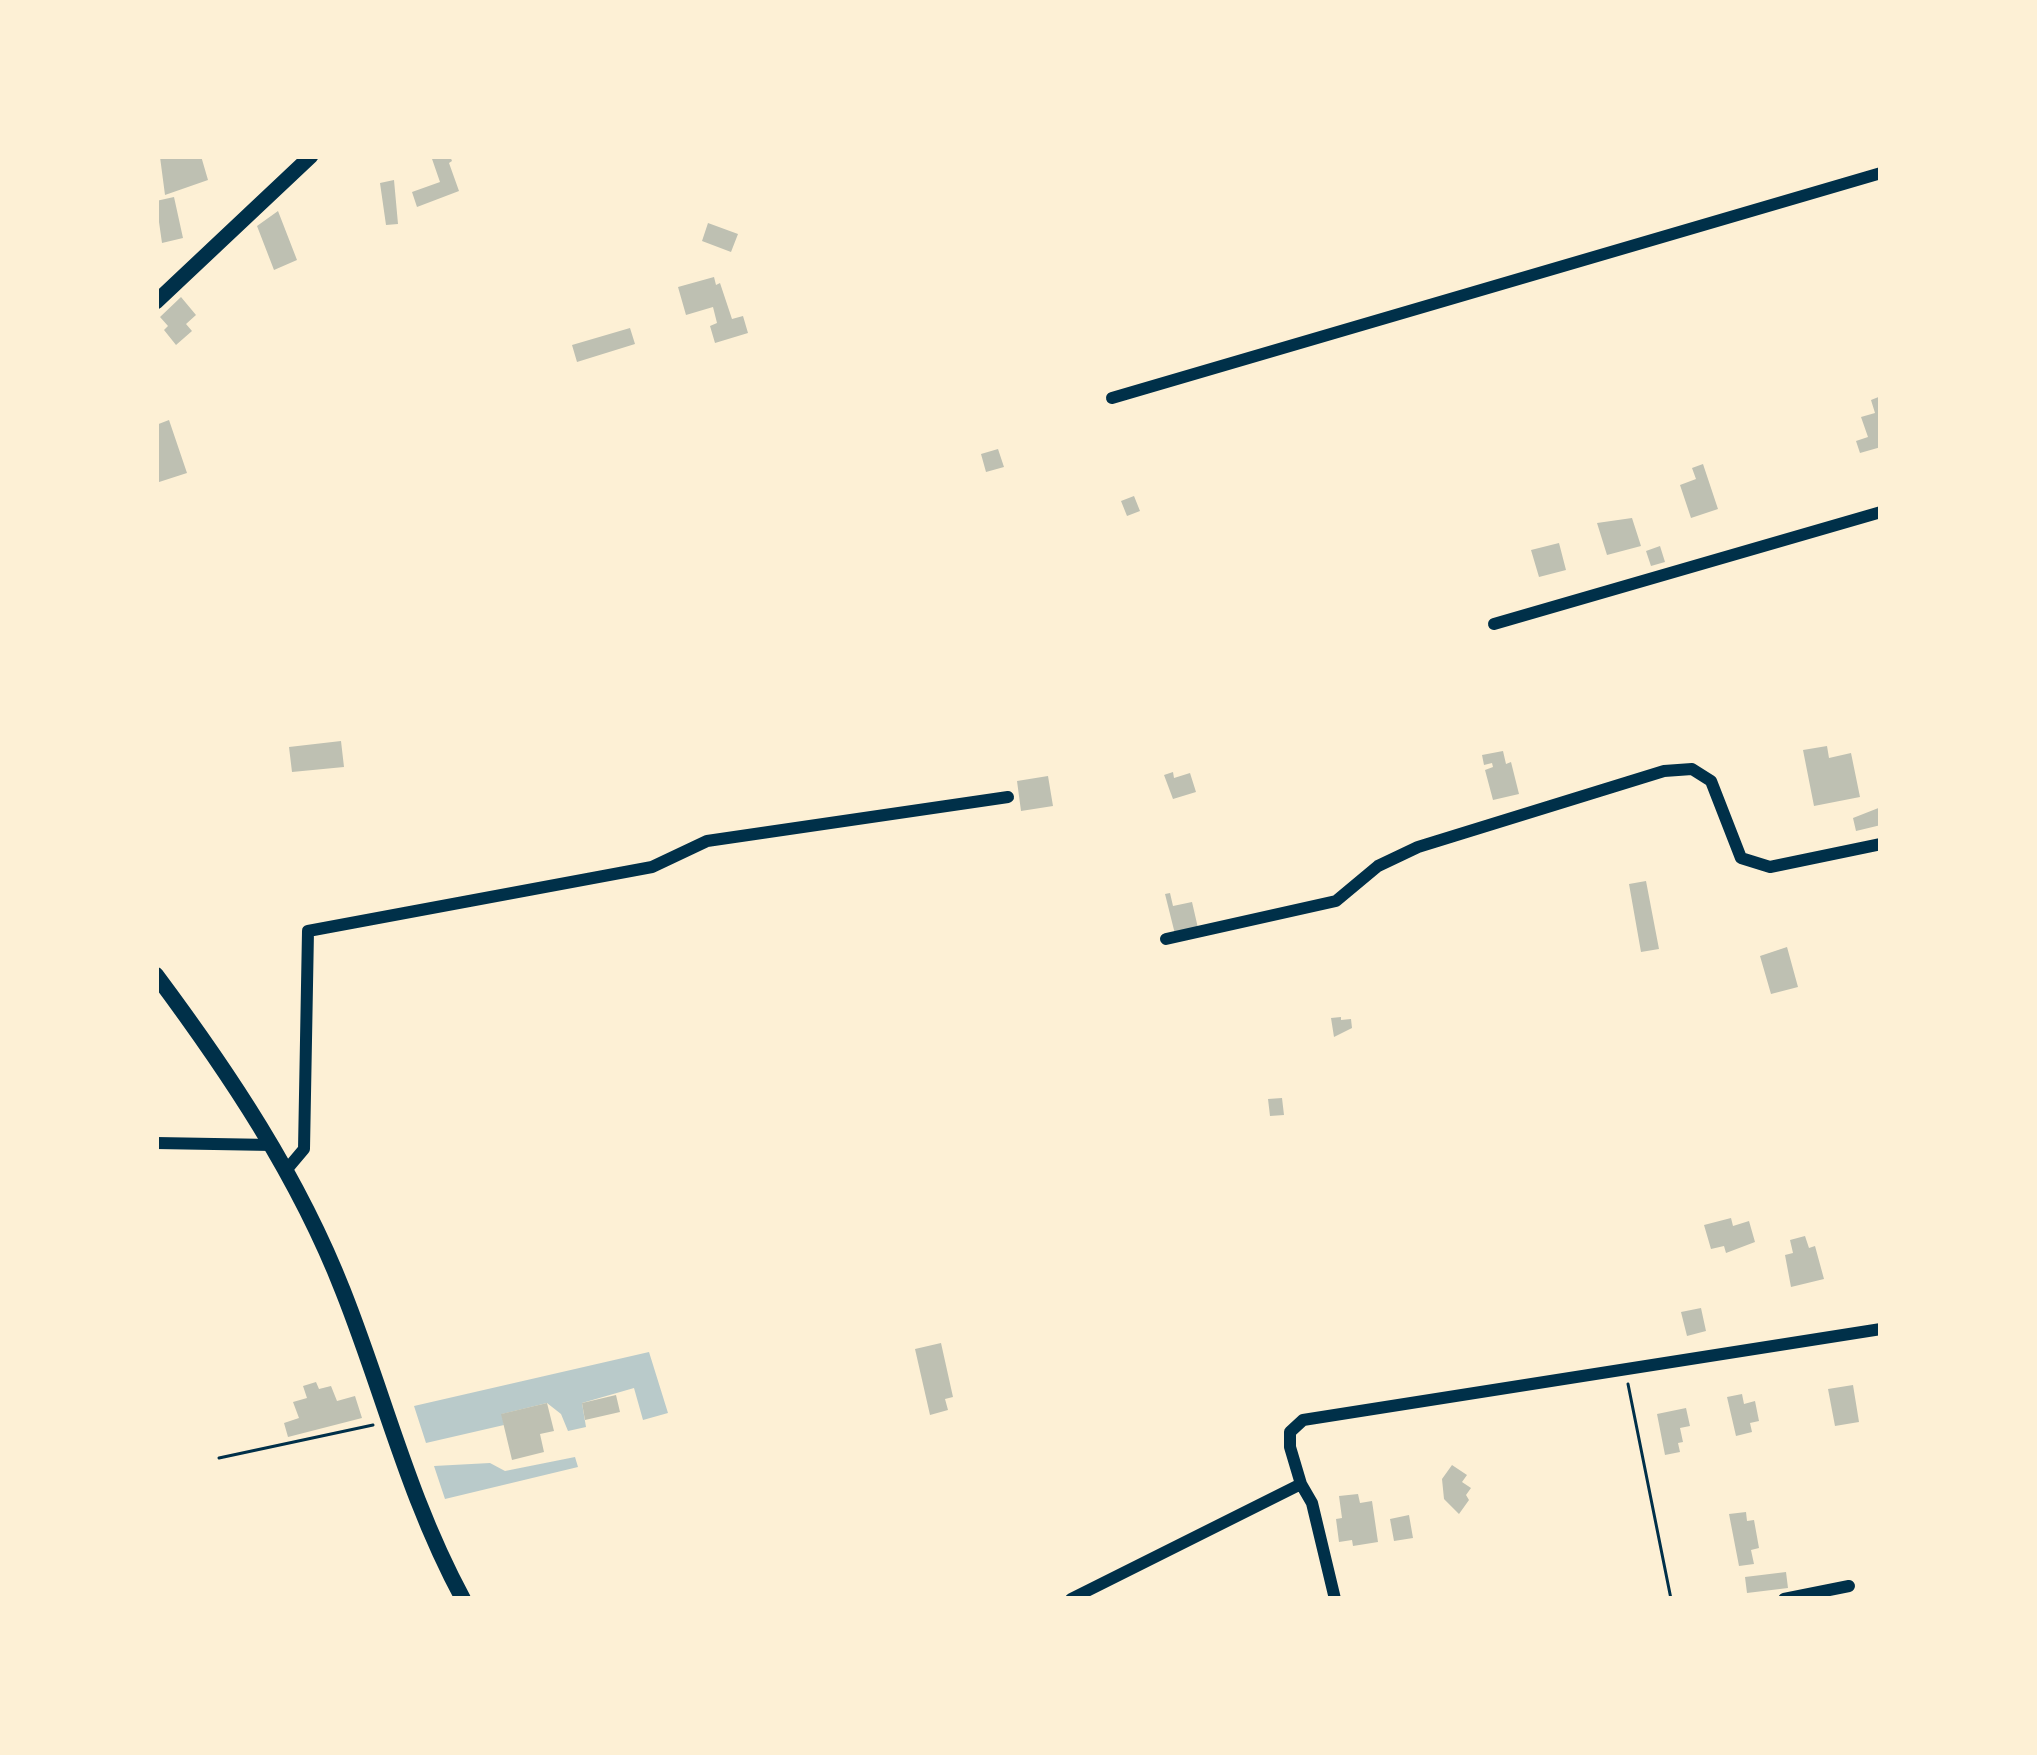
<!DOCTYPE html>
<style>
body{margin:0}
#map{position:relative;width:2037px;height:1755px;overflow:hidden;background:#fdf0d5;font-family:"Fira Sans Condensed",sans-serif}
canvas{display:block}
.frame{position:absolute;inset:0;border:159px solid #fdf0d5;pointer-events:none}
</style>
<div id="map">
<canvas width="2037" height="1755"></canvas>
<div class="frame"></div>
</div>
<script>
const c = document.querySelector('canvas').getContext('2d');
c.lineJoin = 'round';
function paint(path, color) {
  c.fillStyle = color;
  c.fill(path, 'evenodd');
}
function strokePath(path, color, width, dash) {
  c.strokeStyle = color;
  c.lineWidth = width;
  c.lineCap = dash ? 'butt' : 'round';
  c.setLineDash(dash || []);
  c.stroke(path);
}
paint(new Path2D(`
 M649 1352 668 1413 643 1420 634 1388 582 1403 586 1427 568 1431 561 1414 547 1403 502 1414 504 1425 426 1443 414 1406Z
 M575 1457 578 1467 445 1499 434 1466 490 1463 505 1471Z`), '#b9caca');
paint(new Path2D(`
 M201 156 208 180 165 195 160 157Z
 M431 156H450L452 161 449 163 459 191 417 207 412 192 440 182Z
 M394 180 398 224 386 225 380 183Z
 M174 197 183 238 162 243 156 201Z
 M278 211 297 260 274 270 257 226Z
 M708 223 738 234 731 252 702 241Z
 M714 277 716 285 720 283 732 319 743 316 748 333 715 343 710 326 717 323 713 307 686 315 678 287Z
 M181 297 196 315 186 324 192 331 176 345 164 330 168 326 160 317Z
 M630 328 635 344 577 362 572 345Z
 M1881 396V447L1860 453 1856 441 1868 437 1861 417 1875 413 1871 400Z
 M169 420 187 473 156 483V425Z
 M998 449 1004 467 986 472 981 454Z
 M1703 464 1718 509 1691 518 1680 485 1696 479 1692 468Z
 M1134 496 1140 511 1127 516 1121 501Z
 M1632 518 1641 546 1607 555 1597 523Z
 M1559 543 1566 570 1539 577 1531 550Z
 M1660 546 1665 562 1651 566 1646 551Z
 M341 741 344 767 292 772 289 747Z
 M1827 746 1829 758 1851 753 1860 797 1814 806 1803 750Z
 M1503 751 1506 764 1511 762 1519 794 1493 800 1485 770 1493 767 1492 763 1484 765 1482 755Z
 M1173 772 1174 778 1190 773 1196 792 1173 799 1164 775Z
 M1048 776 1053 806 1021 811 1017 781Z
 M1881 807V825L1856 831 1853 818Z
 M1646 881 1659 949 1641 952 1629 884Z
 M1170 893 1173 906 1192 902 1198 928 1175 934 1165 894Z
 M1787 947 1798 987 1771 994 1760 956Z
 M1341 1017V1020L1351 1019 1352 1028 1334 1037 1331 1018Z
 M1282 1098 1284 1115 1270 1116 1268 1099Z
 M1731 1218 1733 1226 1749 1221 1755 1242 1726 1253 1724 1246 1711 1249 1704 1225Z
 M1805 1236 1809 1248 1815 1246 1824 1279 1791 1287 1785 1255 1793 1253 1790 1240Z
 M1701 1308 1706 1331 1687 1336 1681 1312Z
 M941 1343 953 1397 945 1399 948 1410 930 1415 915 1349Z
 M316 1382 319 1389 331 1386 337 1401 355 1396 362 1418 288 1437 284 1423 299 1418 293 1402 307 1398 303 1386Z
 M1853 1385 1859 1422 1835 1426 1828 1389Z
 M1742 1394 1744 1404 1755 1401 1759 1421 1750 1423 1752 1432 1736 1436 1727 1397Z
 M616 1395 620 1412 585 1420 582 1403Z
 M547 1403 554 1431 540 1434 544 1452 512 1460 501 1414Z
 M1686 1408 1690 1426 1680 1428 1683 1442 1678 1443 1680 1452 1665 1455 1657 1414Z
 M1452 1465 1467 1475 1462 1482 1471 1488 1466 1495 1469 1500 1459 1514 1444 1499 1442 1479Z
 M1358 1494 1360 1503 1372 1501 1378 1542 1353 1546 1352 1540 1339 1542 1336 1519 1342 1518 1339 1496Z
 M1746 1512 1747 1521 1754 1520 1759 1548 1751 1550 1754 1564 1739 1566 1729 1514Z
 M1409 1515 1413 1538 1394 1541 1390 1519Z
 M1786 1572 1788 1588 1747 1593 1745 1577Z`), '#bec0b2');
strokePath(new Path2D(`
 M1628 1384 1671 1599
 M219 1458 373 1425`), '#003049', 3);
strokePath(new Path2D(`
 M1112 398 1881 173
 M1494 624 1881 512
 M1166 939 1336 901 1378 866 1418 847 1664 771 1692 769 1711 781 1741 858 1770 867 1881 844
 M156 1143 272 1145
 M288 1168 304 1149 308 931 652 867 707 841 1008 797
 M1301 1484 1312 1503 1335 1599
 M1071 1599 1301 1484 1290 1447V1432L1303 1420 1881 1329
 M1784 1599 1849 1586`), '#003049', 12);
strokePath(new Path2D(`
 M156 302 311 156`), '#003049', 15);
strokePath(new Path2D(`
 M156 975C229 1073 298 1176 343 1291 385 1397 408 1497 463 1599`), '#003049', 16);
</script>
